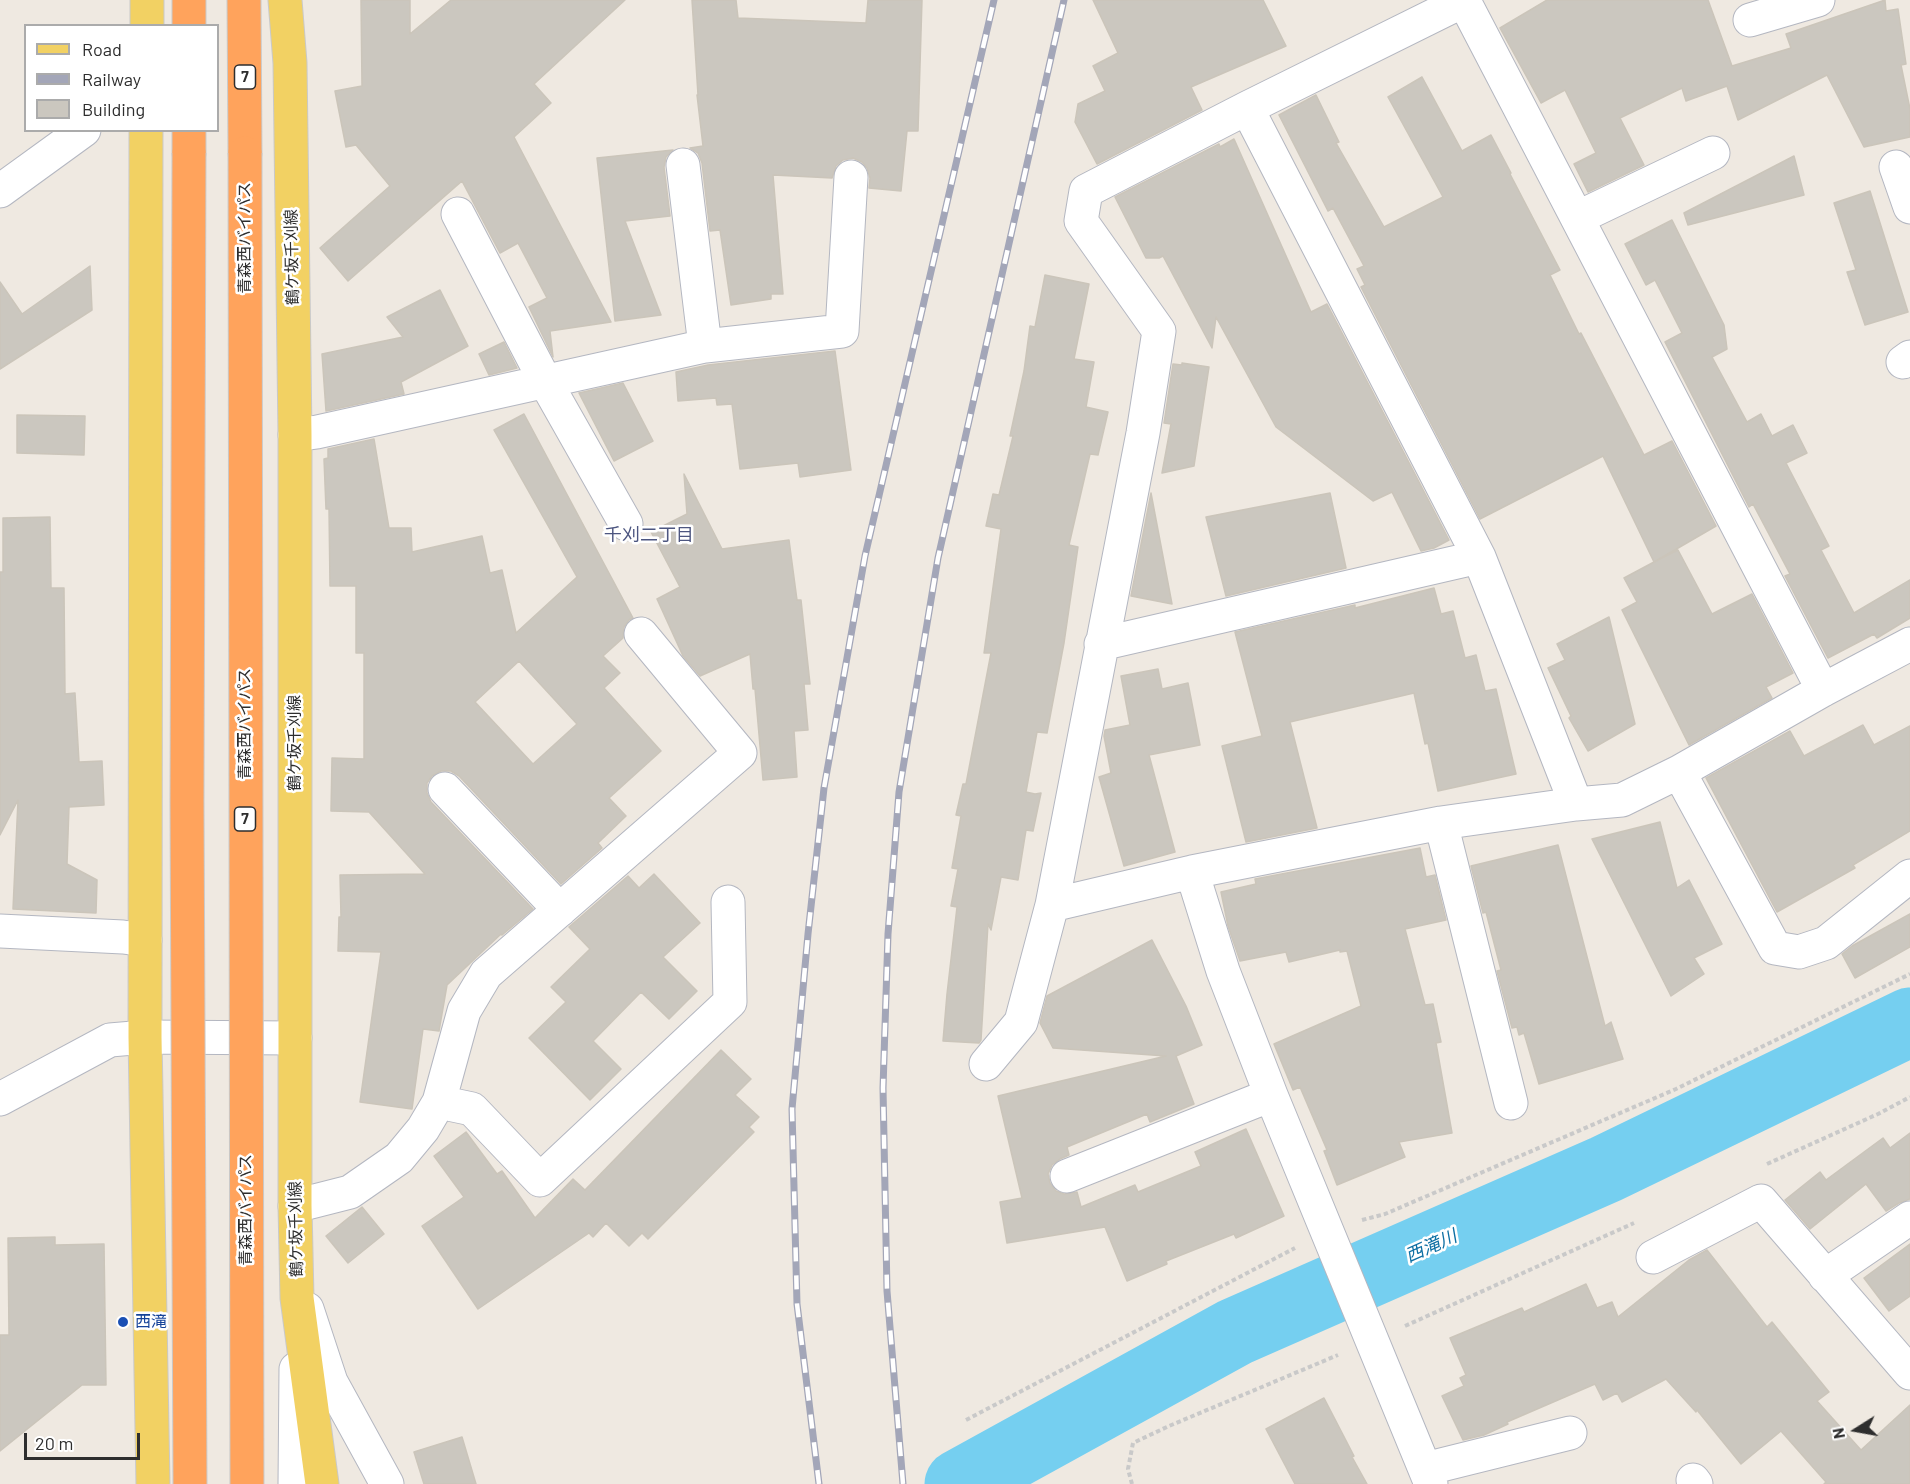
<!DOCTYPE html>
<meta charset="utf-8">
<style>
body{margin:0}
#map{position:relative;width:1910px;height:1484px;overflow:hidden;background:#efe9e1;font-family:Barlow,sans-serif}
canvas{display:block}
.legend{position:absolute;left:24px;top:24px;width:195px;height:108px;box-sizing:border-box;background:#fff;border:2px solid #ababab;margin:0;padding:8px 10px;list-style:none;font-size:18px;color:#2e2e2e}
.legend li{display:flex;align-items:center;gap:12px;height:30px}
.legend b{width:30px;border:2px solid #ababab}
.north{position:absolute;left:1826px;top:1400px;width:60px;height:60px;-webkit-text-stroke:4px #fff;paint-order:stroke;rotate:259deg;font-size:16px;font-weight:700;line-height:24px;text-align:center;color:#2e2e2e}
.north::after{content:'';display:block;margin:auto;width:21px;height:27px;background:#2e2e2e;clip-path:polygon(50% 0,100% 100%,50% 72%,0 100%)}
.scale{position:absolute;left:24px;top:1433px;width:116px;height:27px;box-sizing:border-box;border:3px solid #2e2e2e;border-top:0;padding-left:8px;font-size:18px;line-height:21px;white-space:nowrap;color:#2e2e2e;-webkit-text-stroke:4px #fff;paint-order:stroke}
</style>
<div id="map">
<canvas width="1910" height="1484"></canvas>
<ul class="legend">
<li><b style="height:8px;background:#f2d163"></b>Road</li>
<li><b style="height:8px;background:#a3a6b8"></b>Railway</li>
<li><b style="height:16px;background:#cbc7bf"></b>Building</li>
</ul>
<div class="north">N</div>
<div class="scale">20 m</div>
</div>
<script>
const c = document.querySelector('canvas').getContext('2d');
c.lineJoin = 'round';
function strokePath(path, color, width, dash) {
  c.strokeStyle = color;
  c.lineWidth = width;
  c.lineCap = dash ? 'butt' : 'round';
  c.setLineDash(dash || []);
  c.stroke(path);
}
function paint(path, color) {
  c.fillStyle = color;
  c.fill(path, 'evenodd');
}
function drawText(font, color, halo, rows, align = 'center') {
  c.font = font + ' Barlow,"Noto Sans JP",sans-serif';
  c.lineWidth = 5;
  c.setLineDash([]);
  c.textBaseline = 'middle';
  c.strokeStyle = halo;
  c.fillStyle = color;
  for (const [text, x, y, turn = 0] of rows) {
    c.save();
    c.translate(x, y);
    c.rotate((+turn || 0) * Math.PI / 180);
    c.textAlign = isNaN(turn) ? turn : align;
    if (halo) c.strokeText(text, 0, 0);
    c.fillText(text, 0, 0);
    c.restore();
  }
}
strokePath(new Path2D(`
 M959 1484 1235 1332 1606 1169 1910 1022`), '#75cff0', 69);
const building = new Path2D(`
 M361 0H410V34L451 0H625L534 84 551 103 514 137 611 322 550 331 553 357 529 307 547 298 518 243 500 253 462 181 348 281 320 248 390 186 356 145 346 147 335 91 362 86Z
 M692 0H736L738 18 866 23 868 0H922L918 131H907L901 191 869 188 870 178 867 168 862 162 853 158 843 160 836 166 832 178 773 175 783 294H771V299L731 305 720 230 710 231 702 163 698 153 690 148 703 146 697 95H698Z
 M1093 0H1263L1286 46 1191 87 1202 110 1097 164 1075 122 1078 104 1105 91 1093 66 1118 53Z
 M1547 0H1708L1732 66 1791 48 1786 34 1885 0 1886 11 1898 9 1906 64 1901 65 1910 109V137L1864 147 1827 75 1738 120 1727 86 1686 101 1682 88 1620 118 1644 165 1588 192 1574 164 1596 153 1565 90 1541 103 1500 28Z
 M1422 77 1462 151 1491 135 1511 173 1510 174 1560 270 1550 275 1579 334 1581 333 1644 455 1672 441 1716 526 1654 562 1678 550 1712 614 1752 594 1793 673 1766 687 1772 698 1689 745 1622 610 1637 602 1624 578 1654 562 1603 456 1480 519 1361 287 1365 285 1357 269 1364 266 1333 208 1328 211 1279 115 1316 95 1339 142 1336 143 1384 227 1443 197 1388 97Z
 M1234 139 1311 312 1327 304 1449 540 1434 548 1421 551 1392 492 1373 501 1276 427 1216 317 1212 348 1163 256 1159 258H1146L1115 197 1219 144 1220 147Z
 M673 150 666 157 664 167 670 216 625 221 661 315 615 321 597 158Z
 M1794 156 1804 195 1688 225 1684 213Z
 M1870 191 1908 312 1865 325 1847 272 1856 270 1834 203Z
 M1672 220 1724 325 1727 349 1712 357 1747 422 1761 414 1772 436 1793 425 1807 453 1786 463 1829 546 1821 550 1854 613 1910 580V618L1877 638 1874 634 1828 658 1785 576 1790 574 1753 504 1749 507 1665 342 1682 333 1655 280 1646 285 1625 244Z
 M90 266 92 310 0 369V282L22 314Z
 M1045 275 1089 284 1074 359 1094 362 1086 407 1108 412 1098 455 1090 454 1069 545 1078 547 1064 643 1047 733 1037 732 1026 792 1035 794 1041 793 1033 831 1026 830 1018 880 1001 877 991 930 988 924 981 1040 979 1043 943 1041 947 994 957 907 951 906 958 869 952 868 961 816 956 815 963 784H966L991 653H984L1001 529 986 526 993 494 999 495 1013 436H1010L1024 371 1030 326 1035 327Z
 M440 290 468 346 401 382 404 394 326 411 322 354 403 337 387 317Z
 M504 342 517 368 489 375 479 354Z
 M835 351 851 470 800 477 798 463 740 469 732 404 717 405 716 398 678 401 676 372 708 365Z
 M1182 363 1209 367 1194 466 1162 473 1171 424 1164 423 1173 364 1182 365Z
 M623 383 653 441 614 461 579 393Z
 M524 414 633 618 629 620 624 627 623 638 603 656 620 673 604 688 661 751 609 798 626 816 598 843 602 848 561 884 459 776 451 771H441L432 776 427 783V793L431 802 533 909 502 935 501 934 447 985 439 1031 423 1029 412 1109 360 1102 381 952 338 951 339 917H341L340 875 425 874 369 812 331 811 332 758 364 759V653H356V586H330L329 509H326L324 459 328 458V449L374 439 389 528H411L412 552 482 536 490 573 502 570 516 633 577 577 494 430ZM519 661 577 724 533 764 475 702Z
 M17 415 85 416 84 455 17 453Z
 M684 474 722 549 789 540 797 600H801L810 684H804L808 730 794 731 797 777 763 780 755 689H753L750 654 700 676 683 656 657 599 680 587 651 532 687 514Z
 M1151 493 1172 604 1131 596Z
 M1330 493 1346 568 1226 596 1206 517Z
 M50 517 51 588H64L65 694 75 693 79 762 102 761 104 805 69 807 67 864 97 880 96 913 13 909 18 800 0 835V572H3V518Z
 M1434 588 1441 614 1453 611 1465 658 1476 655 1485 691 1496 689 1516 774 1438 791 1428 743 1425 744 1414 693 1290 722 1317 828 1246 842 1222 746 1262 736 1235 632 1355 605V608Z
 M1609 617 1635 724 1588 751 1569 718 1571 716 1548 668 1565 660 1557 644Z
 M1158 669 1162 689 1188 683 1200 745 1149 755 1175 852 1124 866 1099 777 1111 773 1104 736 1105 730 1130 725 1121 676Z
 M1863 725 1874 745 1910 726V831L1853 865 1855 868 1777 912 1706 778 1790 731 1804 756Z
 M1660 822 1677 888 1689 880 1722 944 1694 958 1704 974 1671 996 1592 839Z
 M1558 845 1605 1026 1611 1022 1623 1059 1539 1084 1524 1033 1519 1035 1517 1027 1512 1028 1497 971 1501 970 1486 912 1483 913 1471 866Z
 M1420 848 1426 877 1435 875 1446 920 1405 929 1425 1005 1433 1004 1441 1042 1436 1043 1452 1133 1399 1142 1405 1157 1337 1185 1324 1151 1327 1150 1300 1087 1293 1090 1274 1044 1361 1006 1347 951 1340 952V950L1289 962 1286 952 1240 961 1228 926 1221 892 1256 884 1255 879Z
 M654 874 700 923 663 957 697 991 669 1019 641 992 593 1041 621 1069 590 1100 529 1038 566 1002 551 987 590 949 569 927 628 876 639 888Z
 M1910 914V947L1855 978 1842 954 1852 946Z
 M1152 940 1186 1006 1202 1045 1176 1056 1194 1104 1150 1122 1147 1114 1067 1147 1069 1155 1060 1159 1052 1165 1048 1174 1050 1183 1056 1191 1064 1194 1077 1192 1081 1207 1135 1185 1138 1192 1201 1166 1195 1152 1246 1129 1284 1216 1236 1238 1234 1234 1166 1261 1167 1264 1127 1281 1105 1227 1007 1243 1000 1202 1022 1198 998 1096 1166 1056 1053 1048 1040 1023 1047 996Z
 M721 1050 751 1079 735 1095 759 1117 749 1127 754 1132 648 1239 642 1233 629 1246 606 1223 593 1237 589 1233 478 1309 422 1226 464 1197 434 1156 466 1132 497 1174 502 1171 535 1218 573 1179 585 1190Z
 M1910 1133V1199L1899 1203 1886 1211 1866 1184 1810 1229 1785 1200 1820 1172 1826 1180 1883 1138 1890 1148Z
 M362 1207 384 1234 348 1263 326 1236Z
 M55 1237V1245L104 1244 106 1385H82L0 1451V1335H9L8 1238Z
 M1910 1244V1296L1889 1311 1864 1278Z
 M1707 1250 1767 1327 1772 1322 1829 1392 1817 1401 1861 1450 1910 1405V1484H1824L1826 1482 1781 1431 1741 1464 1697 1410 1696 1412 1666 1379 1622 1402 1617 1393 1603 1400 1595 1384 1507 1422 1508 1424 1484 1435 1463 1440 1442 1396 1464 1386 1460 1378 1466 1375 1450 1338 1522 1308 1524 1312 1586 1284 1597 1308 1612 1302 1618 1317 1689 1260Z
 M1324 1398 1354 1456 1352 1457 1367 1484H1295L1266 1429Z
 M462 1437 476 1484H424L414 1452Z`);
paint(building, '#cbc7bf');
strokePath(building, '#cbc5ba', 1.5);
const minor = new Path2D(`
 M1464 1 1823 690
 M1750 20 1818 0
 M1247 108 1479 557 1576 804
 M683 165 705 346
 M1896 167 1910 207
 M0 191 84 130
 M458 214 545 381 626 524
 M1577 218 1713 153
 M1903 362 1910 357
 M295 435 317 432 705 346 842 331 851 177
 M1101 644 1479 557
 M1679 772 1775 948 1799 952 1826 943 1910 876
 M445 789 560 910
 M1441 823 1511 1103
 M1192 872 1223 971 1271 1095 1431 1484
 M1052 905 1192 872 1441 823 1576 804 1622 800 1679 772 1823 690 1910 644
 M0 931 123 937 145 940
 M986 1064 1021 1022 1052 905 1143 433 1159 331 1081 221 1086 191 1247 108 1465 0
 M0 1099 110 1040 145 1037 295 1038
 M439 1102 472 1109 540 1180 730 1002 728 902
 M1067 1176 1271 1095
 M295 1206 350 1192 399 1158 423 1129 439 1102 464 1011 486 974 740 753 641 634
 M1653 1257 1761 1201 1910 1373
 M1825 1276 1910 1218
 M307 1309 331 1382 387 1484
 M1425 1469 1570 1433
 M1693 1480 1696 1484
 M295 1484 296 1369`);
const major = new Path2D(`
 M285 0 290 63 295 435V1206L297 1298 322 1484
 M147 26V0
 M146 130 145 1037 153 1484`);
const highway = new Path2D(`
 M244 0 245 153
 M189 26V0
 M189 153V130`);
strokePath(minor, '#b4b7c1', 35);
strokePath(major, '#c9c9c9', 35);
strokePath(highway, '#c9c9c9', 35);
strokePath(new Path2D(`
 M1767 1164 1878 1114 1910 1097
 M1362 1220 1385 1214 1676 1089 1910 974
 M1405 1326 1634 1223
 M966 1420 1295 1248
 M1132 1484 1128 1469 1133 1443 1169 1426 1338 1355`), '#c9c9c9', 4, [4.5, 3]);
strokePath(minor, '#fff', 33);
strokePath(major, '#f2d163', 33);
strokePath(highway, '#ffa35c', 33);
const rail = new Path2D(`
 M819 1484 797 1304 792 1109 808 934 824 788 865 556 994 0
 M903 1484 887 1291 883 1088 888 934 899 792 938 558 1064 0`);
strokePath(rail, '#a3a6b8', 7);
strokePath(rail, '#fff', 4.5, [14]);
const highwayBridge = new Path2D(`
 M189 153 187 800 190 1484
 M245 153 247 1484`);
strokePath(highwayBridge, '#c9c9c9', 35, []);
strokePath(highwayBridge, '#ffa35c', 33);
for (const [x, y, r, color] of [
 [123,1322,6,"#1a4fb4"]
]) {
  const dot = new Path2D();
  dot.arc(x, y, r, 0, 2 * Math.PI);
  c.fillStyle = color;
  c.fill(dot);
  strokePath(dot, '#fff', 2);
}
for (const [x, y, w] of [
 [245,77,21],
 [245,819,21]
]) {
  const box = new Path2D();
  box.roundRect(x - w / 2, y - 12, w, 24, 4.5);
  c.fillStyle = '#fff';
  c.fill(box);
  strokePath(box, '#2e2e2e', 1.5);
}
drawText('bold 15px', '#2e2e2e', null, [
 ["7",245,77],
 ["7",245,819]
]);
drawText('16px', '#2e2e2e', '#fff', [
 ["青森西バイパス",245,238,-90],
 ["鶴ケ坂千刈線",292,257,-91],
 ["青森西バイパス",245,724,-90],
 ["鶴ケ坂千刈線",295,743,-90],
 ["青森西バイパス",246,1210,-90],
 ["鶴ケ坂千刈線",296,1229,-91]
]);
drawText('16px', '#164399', '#fff', [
 ["西滝",135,1322]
], 'left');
drawText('18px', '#4d5680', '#fff', [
 ["千刈二丁目",649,535]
]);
drawText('italic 18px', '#0d6fa3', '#fff', [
 ["西滝川",1431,1246,-24]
]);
</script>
